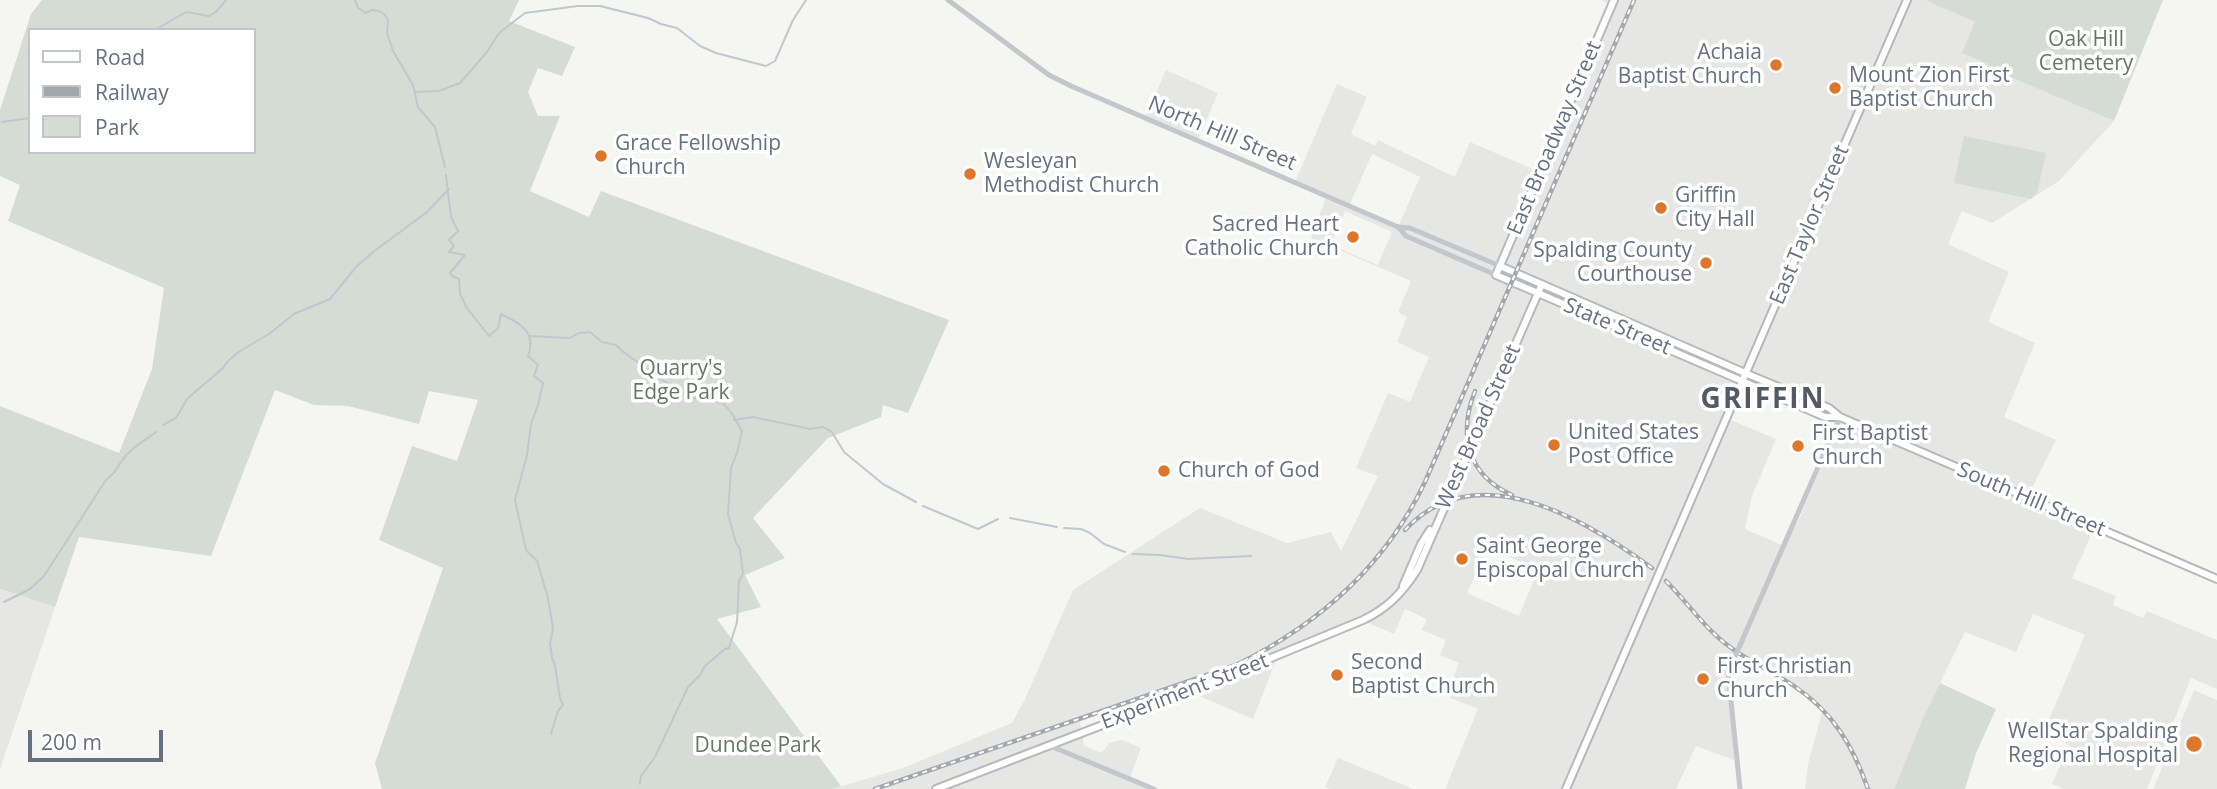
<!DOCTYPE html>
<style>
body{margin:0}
#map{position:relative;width:2217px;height:789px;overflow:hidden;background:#f5f6f2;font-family:"Open Sans",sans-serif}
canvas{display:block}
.legend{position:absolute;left:28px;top:28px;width:228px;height:126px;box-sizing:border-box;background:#fff;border:2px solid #c1c6cd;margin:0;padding:9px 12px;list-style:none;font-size:21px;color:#657082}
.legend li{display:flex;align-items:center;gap:14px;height:35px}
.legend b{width:35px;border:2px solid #c1c6cd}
.scale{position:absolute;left:28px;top:730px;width:135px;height:32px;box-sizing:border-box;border:4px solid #657082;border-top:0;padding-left:9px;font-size:21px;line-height:24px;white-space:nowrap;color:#657082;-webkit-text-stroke:5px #fff;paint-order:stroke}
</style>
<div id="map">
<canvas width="2217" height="789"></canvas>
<ul class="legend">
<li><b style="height:9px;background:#fff"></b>Road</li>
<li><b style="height:9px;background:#a4a8ae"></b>Railway</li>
<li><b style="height:19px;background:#d5dcd3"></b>Park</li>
</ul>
<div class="scale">200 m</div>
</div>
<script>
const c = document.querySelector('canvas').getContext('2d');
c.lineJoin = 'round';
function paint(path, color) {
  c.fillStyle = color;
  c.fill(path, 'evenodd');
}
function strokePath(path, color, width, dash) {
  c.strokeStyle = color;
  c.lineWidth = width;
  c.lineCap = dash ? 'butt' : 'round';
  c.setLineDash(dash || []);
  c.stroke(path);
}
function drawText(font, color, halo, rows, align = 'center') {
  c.font = font + ' "Open Sans",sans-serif';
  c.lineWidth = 7;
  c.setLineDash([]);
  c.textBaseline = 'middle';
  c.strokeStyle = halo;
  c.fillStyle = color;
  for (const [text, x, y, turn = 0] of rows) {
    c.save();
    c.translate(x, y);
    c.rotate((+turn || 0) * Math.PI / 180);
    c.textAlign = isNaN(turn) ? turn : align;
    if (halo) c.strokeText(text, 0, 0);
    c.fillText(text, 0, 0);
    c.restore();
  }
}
paint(new Path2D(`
 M1601 0H1925L1976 22 1963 53 1988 64V67L2114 121 2059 181 1992 223 1962 211 1948 244 2009 272 1988 322 2035 343 2004 417 2056 440 2028 496 2096 524 2072 578 2116 596 2113 605 2143 618 2147 611 2217 640V689L2191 678 2147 789H2064L2052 784 2069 745 2044 731 2085 635 2033 614 2016 652 1965 632 1923 718 1894 789H1805L1808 764 1823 709 1787 678 1739 653 1728 674 1733 708 1734 760 1696 746 1676 789H1445L1478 709 1446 696 1459 663 1440 655 1446 640 1422 630 1427 619 1405 609 1394 634 1366 622 1278 655 1253 719 1185 690 1168 688 1080 722 1084 746 1102 753 1109 743 1122 740 1141 748 1130 778 1154 789H832L903 768 1012 723 1025 699 1073 590 1200 508 1287 543 1331 532 1341 551 1378 476 1356 468 1388 393 1410 402 1429 357 1397 342 1407 317 1398 312 1411 281 1311 238 1327 195 1295 182 1337 84 1367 97 1351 134 1375 146 1378 140 1455 177 1470 142 1540 172 1612 5ZM1372 154 1420 177 1397 229 1349 206ZM1345 211 1392 232 1378 265 1331 245ZM1741 380 1841 420 1799 519 1784 546 1745 529 1752 496 1776 439 1726 418ZM1488 547 1538 570 1519 616 1467 593Z
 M1166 70 1218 93 1197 142 1144 121Z
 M0 589 55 607 0 769Z
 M2194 690 2217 700V789H2153Z
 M1338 758 1387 778 1413 789H1330L1325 787Z`), '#e6e6e5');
paint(new Path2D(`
 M42 0H519L509 21 575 47 562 76 538 68 528 92 538 116H560L530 191 589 217 601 191 949 320 908 413 883 405 881 417 828 438 753 518 785 558 745 575 761 607 717 619 841 786 832 789H382L375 763 443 568 379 540 412 446 457 461 478 400 429 391 419 424 348 406 314 405 275 390 211 556 79 537 55 607 0 589V406L119 453 152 369 164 288 8 221 20 185 0 176V110L31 14ZM30 30H254V152H30Z
 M1925 0H2163L2114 121 1987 67 1988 64 1962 53 1975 22Z
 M1964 136 2046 153 2037 193 2031 199 1954 183Z
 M1940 683 1996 709 1976 753 1965 789H1894L1923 718Z`), '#d5dcd3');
strokePath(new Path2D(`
 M355 0 358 8 366 13 372 10 379 11 384 14 388 20 387 33 393 51 413 85 418 107 435 127 445 167
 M155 30 186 12 209 16 216 12 226 0
 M416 92 439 91 460 83 487 52 499 33 525 13 578 6H600L648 18 661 24 677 28 700 46 716 53 766 66 775 61 793 20 806 0
 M2 122 30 118
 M446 175 451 217 458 231 449 240 454 246 449 252 465 255 450 273 452 276 459 279 460 294 467 308 489 336 498 328 501 314C520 323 537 332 528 356L538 365 534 376 543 383 538 405 531 424 527 455 515 500 526 550 537 561 548 598 553 629 550 643 552 658 555 666 560 698 563 705 558 711 551 734
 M530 336 570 338 579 333 590 332 602 342 616 345 622 351C645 367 666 385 691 397 702 402 713 398 723 404 733 411 736 422 742 431L737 453 731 468 728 514 736 543 740 549 743 574 739 581 737 622 729 648 725 649 705 666 700 675 688 687 655 757 641 776 640 784
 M734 420 753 417 810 429 823 427 832 432 844 452 883 484 916 502
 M163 425 176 418 187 399 223 368 228 361 240 351 269 334 294 314 330 299 356 267 373 252 427 212 449 189
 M923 506 978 529 998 519
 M1010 518 1057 527
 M1064 528 1081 529 1090 533 1104 544 1125 552
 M1133 554 1160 555 1188 559 1251 556
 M4 602 30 589 44 576 106 480C114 474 116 470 121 462 129 449 144 441 156 432`), '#c1c7ce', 2);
const secondary = new Path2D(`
 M1614 0 1496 275 1742 381
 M1500 266 1745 373
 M1403 586 1421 544 1430 530
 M936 789 1196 689 1363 620C1388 608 1402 593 1417 570L1542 284`);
const primary = new Path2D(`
 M1745 373 1829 408 1840 417 2217 579
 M1742 381 1825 417H1840
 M1566 789 1907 0`);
strokePath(secondary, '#b6b9be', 10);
strokePath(primary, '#b4b7bc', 10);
strokePath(new Path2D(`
 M948 0 1049 75 1071 86 1398 227 1410 228 1500 266
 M1398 227 1406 236 1496 275
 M1741 643 1840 417
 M1734 659 1728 672 1740 789
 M1048 745 1154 789`), '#c3c6ca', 5);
strokePath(secondary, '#fff', 6);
strokePath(primary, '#fff', 6);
const rail = new Path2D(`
 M1475 391C1458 434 1467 475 1512 495
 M1405 530C1476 453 1586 520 1652 568
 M1666 581C1688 603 1705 629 1730 647 1750 662 1773 672 1794 686 1833 712 1853 746 1868 789
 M875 789 1236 665C1318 625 1385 566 1425 482L1634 0`);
strokePath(rail, '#a4a8ae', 4.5);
strokePath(rail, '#fff', 2, [5]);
strokePath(new Path2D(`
 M1734 659 1741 643`), '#c3c6ca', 5);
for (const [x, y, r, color] of [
 [1776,65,7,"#dd772b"],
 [1835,88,7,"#dd772b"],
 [601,156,7,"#dd772b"],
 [970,174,7,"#dd772b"],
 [1661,208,7,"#dd772b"],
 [1353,237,7,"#dd772b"],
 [1706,263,7,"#dd772b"],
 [1554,445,7,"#dd772b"],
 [1798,446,7,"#dd772b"],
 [1164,471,7,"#dd772b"],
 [1462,559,7,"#dd772b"],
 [1337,675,7,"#dd772b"],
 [1703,679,7,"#dd772b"],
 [2194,744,9,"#dd772b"]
]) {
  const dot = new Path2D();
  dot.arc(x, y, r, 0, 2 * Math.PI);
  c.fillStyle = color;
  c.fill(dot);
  strokePath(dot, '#fff', 2.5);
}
drawText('21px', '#647964', '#fff', [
 ["Oak Hill",2086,40],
 ["Cemetery",2086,64],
 ["Quarry's",681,369],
 ["Edge Park",681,393],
 ["Dundee Park",758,746]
]);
drawText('21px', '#657082', '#fff', [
 ["Achaia",1762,53,"right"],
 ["Baptist Church",1762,77,"right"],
 ["Mount Zion First",1849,76],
 ["Baptist Church",1849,100],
 ["Grace Fellowship",615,144],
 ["Church",615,168],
 ["Wesleyan",984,162],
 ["Methodist Church",984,186],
 ["Griffin",1675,196],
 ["City Hall",1675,220],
 ["Sacred Heart",1339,225,"right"],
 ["Catholic Church",1339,249,"right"],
 ["Spalding County",1692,251,"right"],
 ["Courthouse",1692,275,"right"],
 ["United States",1568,433],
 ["Post Office",1568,457],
 ["First Baptist",1812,434],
 ["Church",1812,458],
 ["Church of God",1178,471],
 ["Saint George",1476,547],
 ["Episcopal Church",1476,571],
 ["Second",1351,663],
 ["Baptist Church",1351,687],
 ["First Christian",1717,667],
 ["Church",1717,691],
 ["WellStar Spalding",2178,732,"right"],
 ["Regional Hospital",2178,756,"right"]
], 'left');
drawText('21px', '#657082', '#fff', [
 ["North Hill Street",1222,134,23],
 ["East Broadway Street",1555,138,-67],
 ["East Taylor Street",1810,225,-67],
 ["State Street",1617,327,23],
 ["West Broad Street",1479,427,-66],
 ["South Hill Street",2031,500,23],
 ["Experiment Street",1185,692,-21]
]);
c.letterSpacing = '2px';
drawText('bold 28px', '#535a67', '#fff', [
 ["GRIFFIN",1763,400]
]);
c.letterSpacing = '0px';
</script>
